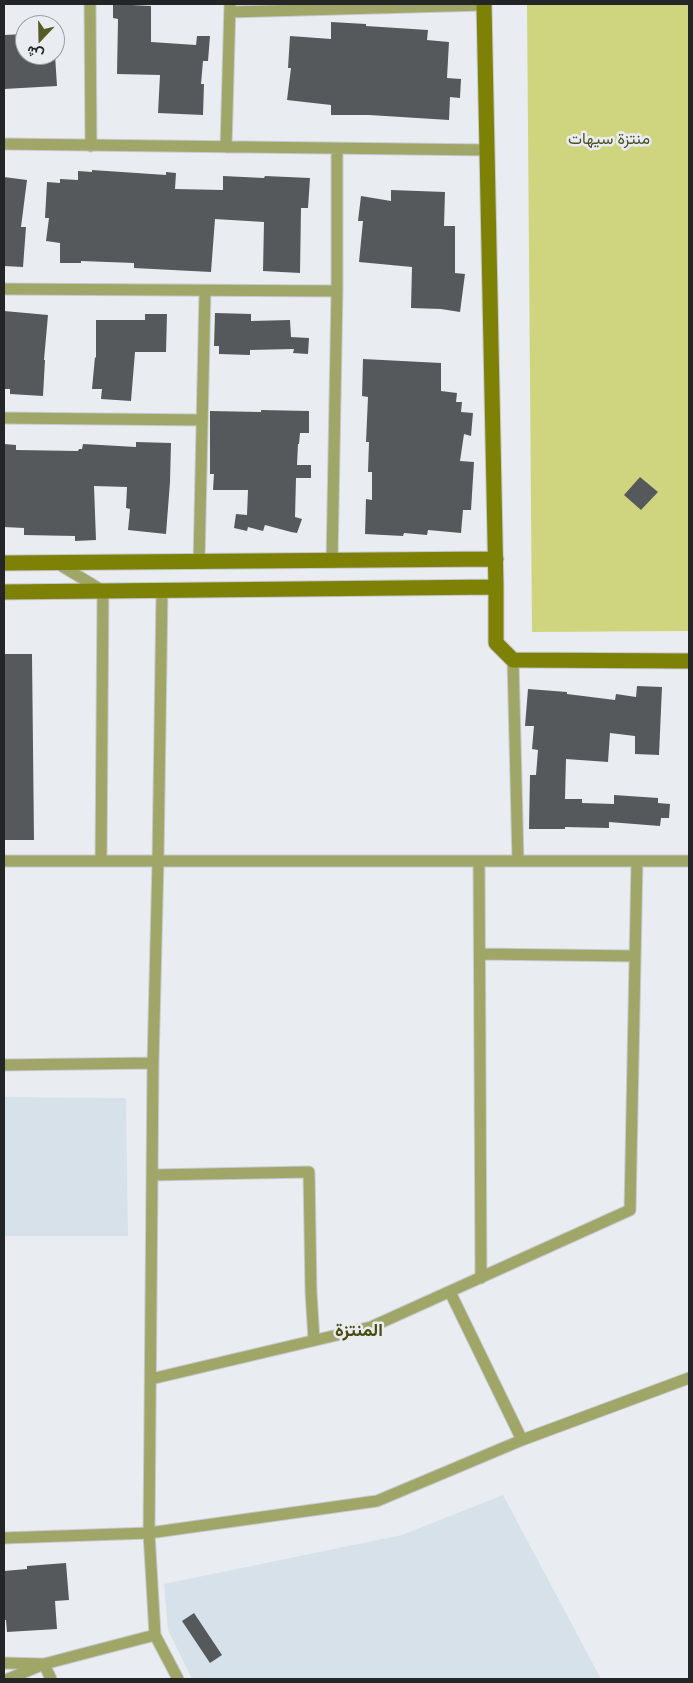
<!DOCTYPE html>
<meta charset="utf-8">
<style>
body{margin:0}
#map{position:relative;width:693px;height:1683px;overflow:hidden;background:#e9edf1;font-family:"Open Sans",Vazirmatn,sans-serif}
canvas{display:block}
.frame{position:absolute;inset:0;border:5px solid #242527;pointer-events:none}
.north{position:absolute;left:15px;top:15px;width:50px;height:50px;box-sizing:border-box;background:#e9edf1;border:1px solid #9a9da0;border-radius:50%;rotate:201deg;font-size:14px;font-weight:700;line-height:20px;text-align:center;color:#242527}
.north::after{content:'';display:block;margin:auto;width:18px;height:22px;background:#575b28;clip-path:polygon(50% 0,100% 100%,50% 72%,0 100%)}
</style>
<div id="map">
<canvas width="693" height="1683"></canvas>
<div class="frame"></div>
<div class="north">ش</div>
</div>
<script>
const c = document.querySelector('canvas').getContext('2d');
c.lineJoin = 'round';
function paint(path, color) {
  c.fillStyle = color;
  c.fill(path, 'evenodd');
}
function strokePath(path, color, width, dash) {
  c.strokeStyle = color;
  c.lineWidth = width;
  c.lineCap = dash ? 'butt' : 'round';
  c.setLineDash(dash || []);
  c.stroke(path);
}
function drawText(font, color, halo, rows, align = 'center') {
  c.font = font + ' "Open Sans",Vazirmatn,sans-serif';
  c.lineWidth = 5;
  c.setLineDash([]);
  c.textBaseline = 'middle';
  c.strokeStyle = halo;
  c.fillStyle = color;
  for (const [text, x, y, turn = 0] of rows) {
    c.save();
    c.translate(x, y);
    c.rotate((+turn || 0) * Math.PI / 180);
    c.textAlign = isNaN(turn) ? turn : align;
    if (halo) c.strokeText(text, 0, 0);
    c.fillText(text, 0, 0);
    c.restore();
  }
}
paint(new Path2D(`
 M4 1097 126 1098 128 1236H4Z
 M503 1495 601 1679H192L168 1630 164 1584 402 1535Z`), '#d7e1ea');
paint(new Path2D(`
 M527 4H689V631L532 632Z`), '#ced57e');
paint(new Path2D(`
 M113 4 151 6V42L196 45 197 36H210L208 61H203L201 84H204L203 115 158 113 160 75 117 74 118 19 113 18Z
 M331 22 366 24V26L428 30 427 40 449 42 447 78 461 79 460 98 450 97 449 120 369 115H331V105L287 100 291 68H288L290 36 331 39Z
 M25 34V55H55L57 86 4 89V35Z
 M92 170 166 175V172L176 173 175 189 223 190V176L264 178 265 176 310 178 308 208H301L300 273 263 271 264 222 215 219 211 272 134 268V263L81 261V263H60V243L46 241 49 218H45L47 182 60 183V179L78 180V171L92 172Z
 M4 177 27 180 21 227H26L23 267 4 266Z
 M391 190 445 192 444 226H455V273L465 274 460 312 441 309 411 308 412 267 359 262 363 221H358L361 196 391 201Z
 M4 311 48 315 44 360H45L43 396 10 394V389H4Z
 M215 313 251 314V321L290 320 291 337 309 338 308 354 293 353 294 349 250 350V355L219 354V346H214Z
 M145 314H167L166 352H135L131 401 101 399 102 389H92L95 357 96 358V320H145Z
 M363 359 441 363V391L457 393 456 402H462L461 412 473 413 471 436 464 434 460 461 474 462 471 510H463L461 533 428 530 427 535 404 533 403 536 365 534 366 499 372 500V472H368L369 442H366L368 397 362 396Z
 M261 410 309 411V433H300L299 444H298L297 465H311V478H296L295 517 302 519 297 533 291 532 265 525 263 531 248 527 247 531 234 528 236 514 247 515 248 490H213L214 474H210V411L261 412Z
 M136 442 171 443 170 482 166 534 128 530 130 509 126 508 127 487 94 486 96 540 75 541V536L24 535V528L4 527V444L16 445V450L78 451 79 449H82L83 444 136 447Z
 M640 477 658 492 641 510 624 495Z
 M4 654H32L34 840H4Z
 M637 686 662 687 659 755 635 754V736L610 733 608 762 566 759 565 799H582V803L614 804V795L658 798V803L670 804 669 818H661L660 826 609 822V828L565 827V829H529L530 775H536L538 750 532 749 534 726H525L528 689 567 692V694L615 700 616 694 636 697Z
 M66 1563 69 1600 55 1601 57 1629 7 1632 6 1620H4V1571L27 1569V1566Z
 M194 1613 222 1655 210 1663 182 1621Z`), '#56595c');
const street = new Path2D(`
 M90 4 91 146
 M230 12 484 5
 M4 144 487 150
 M226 147 230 4
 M4 289 337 291
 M4 418 202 420
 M332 561 337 291V149
 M199 562 205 291
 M57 563 103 591 101 861
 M162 591 158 861 153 1063 149 1533 155 1635 178 1679
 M513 660 518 861
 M4 861H689
 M479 861 481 1278
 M480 954 635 956
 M4 1065 153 1063
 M152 1175 309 1172 311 1292 314 1340
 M450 1292 522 1440
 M151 1379 371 1327 630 1210 637 861
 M4 1538 149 1533 377 1501 522 1440 689 1378
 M4 1663 44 1664 155 1635
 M8 1679 44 1664 51 1679`);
const secondary = new Path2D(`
 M484 4 496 587V643L513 660 689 661
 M4 563 496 559
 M4 592 496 587`);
strokePath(street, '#c6c9cd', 13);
strokePath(secondary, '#c6c9cd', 17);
strokePath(street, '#a0a667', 11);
strokePath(secondary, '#7d8206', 15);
drawText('16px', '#4c5025', '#e9edf1', [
 ["منتزة سيهات",609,139]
]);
drawText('bold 18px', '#484b0e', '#e9edf1', [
 ["المنتزة",359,1331]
]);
</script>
